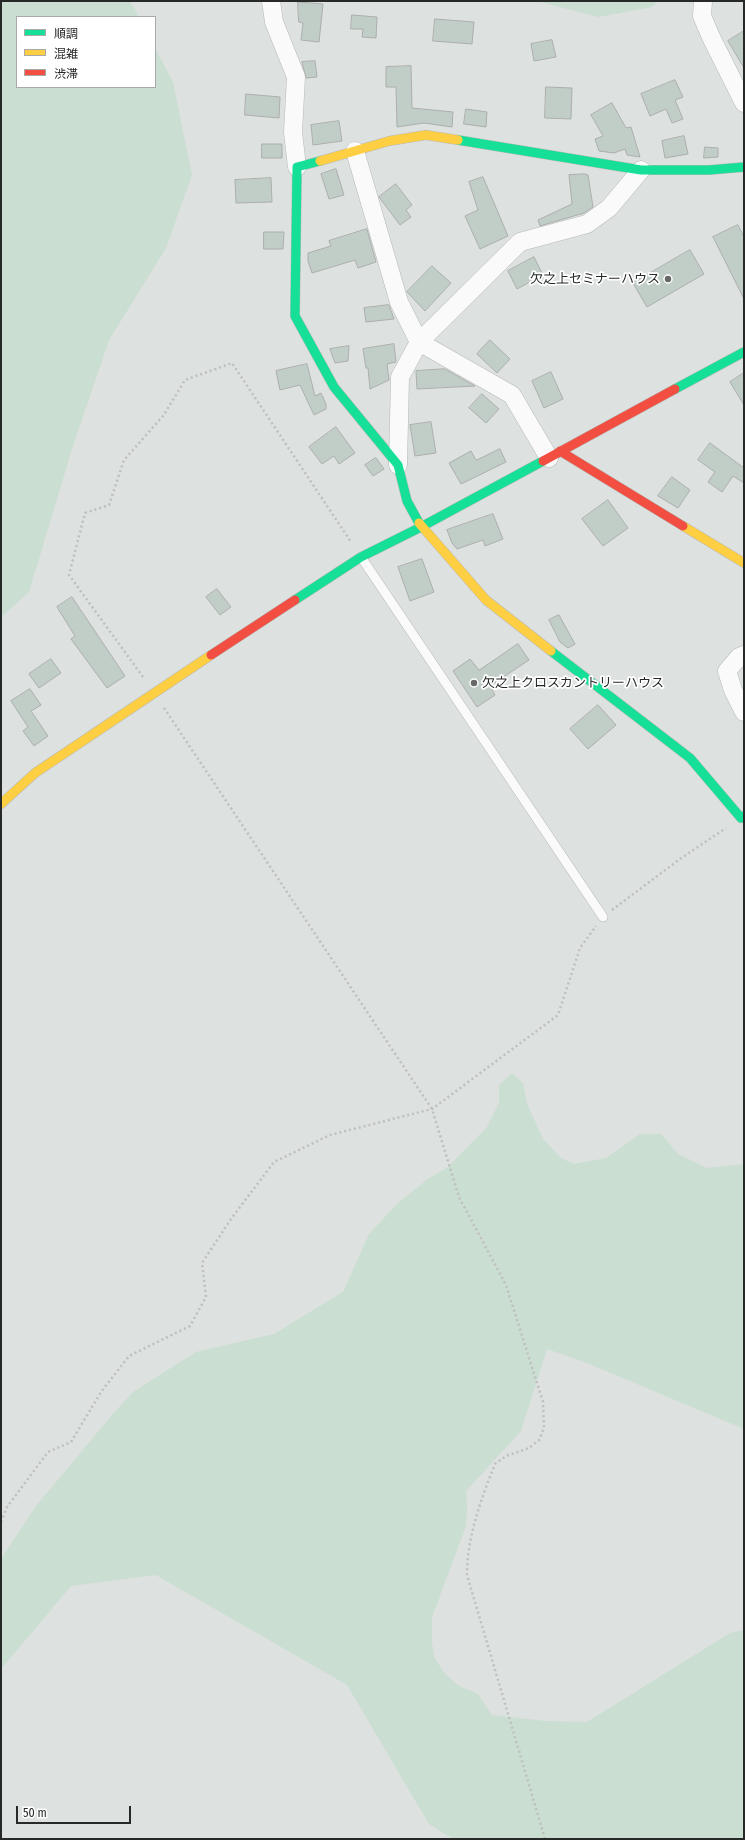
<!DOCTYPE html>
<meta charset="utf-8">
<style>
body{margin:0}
#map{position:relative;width:745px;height:1840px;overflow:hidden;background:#dde1df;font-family:"Fira Sans Condensed","Noto Sans JP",sans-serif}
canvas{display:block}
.frame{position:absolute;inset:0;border:2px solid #262927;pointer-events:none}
.legend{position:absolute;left:16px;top:16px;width:140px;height:72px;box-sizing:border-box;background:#fff;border:1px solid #a8a9a9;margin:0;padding:5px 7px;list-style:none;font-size:12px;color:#262927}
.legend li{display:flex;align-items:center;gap:8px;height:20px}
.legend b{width:20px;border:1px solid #a8a9a9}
.scale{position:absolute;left:16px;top:1806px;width:115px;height:18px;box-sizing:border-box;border:2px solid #262927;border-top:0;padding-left:5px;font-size:12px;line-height:14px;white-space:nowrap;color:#262927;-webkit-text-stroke:3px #fff;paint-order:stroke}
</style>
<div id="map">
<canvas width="745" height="1840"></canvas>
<div class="frame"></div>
<ul class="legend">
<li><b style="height:5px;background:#16e098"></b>順調</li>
<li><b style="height:5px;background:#ffcf43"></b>混雑</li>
<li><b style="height:5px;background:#f24e42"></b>渋滞</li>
</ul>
<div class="scale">50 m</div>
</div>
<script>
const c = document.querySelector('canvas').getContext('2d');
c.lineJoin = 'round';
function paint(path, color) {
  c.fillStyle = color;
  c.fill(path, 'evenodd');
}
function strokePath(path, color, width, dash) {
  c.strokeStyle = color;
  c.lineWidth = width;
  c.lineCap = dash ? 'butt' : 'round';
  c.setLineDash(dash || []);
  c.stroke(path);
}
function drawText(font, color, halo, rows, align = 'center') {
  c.font = font + ' "Fira Sans Condensed","Noto Sans JP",sans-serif';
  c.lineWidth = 3.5;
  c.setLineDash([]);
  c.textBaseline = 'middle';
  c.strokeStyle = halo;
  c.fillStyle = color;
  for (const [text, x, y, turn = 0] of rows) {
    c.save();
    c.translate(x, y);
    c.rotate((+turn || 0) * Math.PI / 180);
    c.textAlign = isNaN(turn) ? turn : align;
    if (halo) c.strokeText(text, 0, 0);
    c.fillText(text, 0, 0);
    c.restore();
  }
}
paint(new Path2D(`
 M1 1H130L139 17H17V87H155V48L173 82 192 175 166 248 109 340 72 449 29 592 1 617Z
 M537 1H657L652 7 598 17Z
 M512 1073 523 1083 527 1104 543 1139 561 1158 574 1164 606 1158 640 1134H661L678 1154 707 1168 744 1164V1429L587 1363 547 1349 521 1431 466 1491 467 1508 466 1526 432 1617V1642L434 1657 445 1674 459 1686 478 1694 492 1715 545 1721 587 1722 730 1633 744 1630V1839H453L429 1824 347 1685 156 1575 71 1586 1 1669V1559L36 1506 112 1415 133 1392 196 1352 274 1334 343 1292 369 1234 399 1202 428 1179 448 1167 487 1127 499 1103V1085Z`), '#caded2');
const building = new Path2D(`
 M298 2 323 4 319 42 301 40 303 23 299 22Z
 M352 15 377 17 376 38 362 37 363 29H351Z
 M435 19 474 22 472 44 433 41Z
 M744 31V68L728 41Z
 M552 40 556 57 534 61 531 44Z
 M315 61 317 77 306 78 302 62Z
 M411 66 412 108 453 112 452 127 424 123 397 127 396 87H386V67Z
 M675 80 683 97 675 100 683 119 672 123 666 109 650 116 641 94Z
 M546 87 572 88 571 119 545 118Z
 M246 94 280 97 279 118 245 115Z
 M612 103 626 128 631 127 640 157 627 155 625 149 614 153 599 151 595 139 603 136 591 115Z
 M466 109 487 112 486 127 464 124Z
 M339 121 342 141 313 145 311 125Z
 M684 136 688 154 665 158 662 141Z
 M262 144H282V158H262Z
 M705 147 718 148V157L704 158Z
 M336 169 344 195 329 199 321 174Z
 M585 174 588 175 593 207 584 213 540 226 538 220 572 204 569 175Z
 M483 177 508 236 480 249 465 216 478 210 469 182Z
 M271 178 272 202 236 203 235 180Z
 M396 184 412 205 406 210 411 217 400 225 379 197Z
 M738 225 744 237V299L713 237Z
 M367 229 376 262 358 268 355 260 312 273 308 261V253L331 246 329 241Z
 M264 232H284L283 249H264Z
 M690 250 704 274 647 307 633 283Z
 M534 257 543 275 517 289 508 271Z
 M432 266 451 283 425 311 407 292Z
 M389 305 394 319 366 322 364 308Z
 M490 340 510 359 497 373 477 354Z
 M394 344 396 362 387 364 389 380 370 389 368 368H366L363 349Z
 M349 346 348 361 335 363 330 349Z
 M307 364 315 396 321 393 326 404V409L314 415 300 385 280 390 276 371Z
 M445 369 475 386 417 389 416 371Z
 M551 372 563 399 544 408 532 381Z
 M744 373V405L730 382Z
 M482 394 499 409 486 423 469 408Z
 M431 422 436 453 415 456 410 425Z
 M336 427 355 453 339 464 334 456 322 464 309 447Z
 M710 443 744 468V483L733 476 722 492 708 482 715 472 698 460Z
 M500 449 506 462 461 484 449 463 471 451 476 460Z
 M376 458 384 469 373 476 365 465Z
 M672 477 690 490 678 508 658 496Z
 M608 500 628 528 603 546 582 519Z
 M493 514 503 539 485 546 483 540 457 549 452 543 447 530Z
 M422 559 434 592 410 601 398 567Z
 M217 589 231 607 220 615 206 597Z
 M72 597 125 676 107 688 71 639 75 636 57 607Z
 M559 615 575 644 568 648 560 642 549 620Z
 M518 644 529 660 490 686 495 695 477 707 453 671 470 659 479 670Z
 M51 659 61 673 39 688 29 674Z
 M30 689 41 705 31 711 48 736 34 746 23 731 28 727 11 701Z
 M598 705 616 725 588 749 570 729Z`);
paint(building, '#c1cec7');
strokePath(building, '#acaead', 1);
const lane = new Path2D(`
 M361 557 603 917`);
const street = new Path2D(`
 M271 1 274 22 296 77 293 132 297 167
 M703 1 702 16 711 37 744 103
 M355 151 399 302 419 342 512 395 549 458
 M398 465 400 377 419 342 520 242 587 224 609 208 641 170
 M744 655 739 657 727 671 733 690 744 712`);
const fast = new Path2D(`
 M458 140 641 170H709L744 167
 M320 161 297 167 295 316 334 387 398 465 407 501 419 523
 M675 389 744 352
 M295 600 361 557 421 527 543 461
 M551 651 690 758 741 818 744 816`);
const slow = new Path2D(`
 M320 161 389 141 426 135 458 140
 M419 523 486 600 551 651
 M683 526 744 563
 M1 804 35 773 211 655`);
const jam = new Path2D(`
 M560 451 683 526
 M543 461 675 389
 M211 655 295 600`);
strokePath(lane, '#b6b9b7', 10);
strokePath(street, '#b6b9b7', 19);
strokePath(fast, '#b6b9b7', 10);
strokePath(slow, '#b6b9b7', 10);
strokePath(jam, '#b6b9b7', 10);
strokePath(new Path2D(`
 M143 677 69 575 85 513 109 505 124 460 163 416 185 380 232 363 351 542
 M164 708 432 1109 459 1197 506 1285 543 1402 544 1428 539 1440 529 1448 506 1456 495 1464C481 1499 467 1537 467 1575L545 1839
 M612 910 680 859 726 828
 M1 1522 7 1507 48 1452 71 1442 101 1392 129 1356 190 1326 206 1297 202 1263 231 1219 274 1162 330 1135 432 1109 558 1015 580 948 596 926`), '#bebfbe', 2.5, [2, 3]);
strokePath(lane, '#fafafa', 9);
strokePath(street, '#fafafa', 18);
strokePath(fast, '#16e098', 9);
strokePath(slow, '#ffcf43', 9);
strokePath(jam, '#f24e42', 9);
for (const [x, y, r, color] of [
 [668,279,4,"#666967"],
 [474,683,4,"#666967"]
]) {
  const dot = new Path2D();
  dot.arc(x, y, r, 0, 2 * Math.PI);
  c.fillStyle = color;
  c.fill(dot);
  strokePath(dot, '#fff', 1.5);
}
drawText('13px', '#262927', '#fff', [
 ["欠之上セミナーハウス",660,279],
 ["欠之上クロスカントリーハウス",482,683,"left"]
], 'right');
</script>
